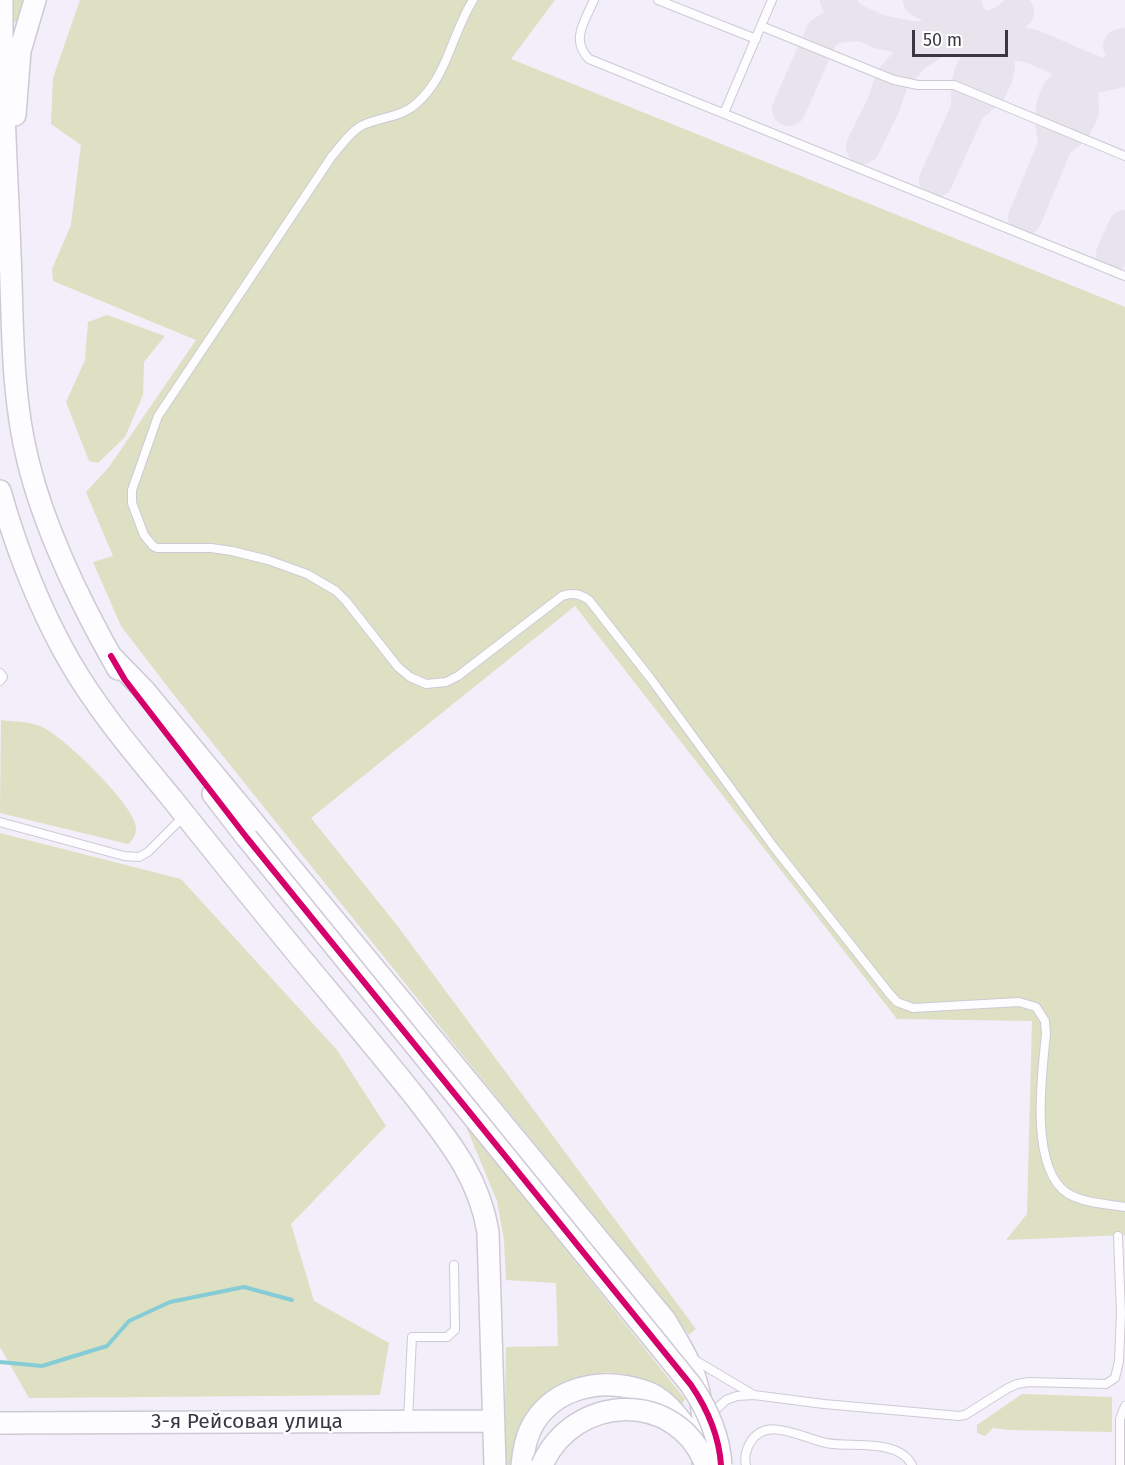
<!DOCTYPE html>
<meta charset="utf-8">
<style>
body{margin:0}
#map{position:relative;width:1125px;height:1465px;overflow:hidden;background:#f2eefa;font-family:"Fira Sans",sans-serif}
canvas{display:block}
.scale{position:absolute;left:912px;top:30px;width:96px;height:27px;box-sizing:border-box;border:3px solid #3b3644;border-top:0;padding-left:8px;font-size:18px;line-height:21px;white-space:nowrap;color:#3b3644;-webkit-text-stroke:4px #fff;paint-order:stroke}
</style>
<div id="map">
<canvas width="1125" height="1465"></canvas>
<div class="scale">50 m</div>
</div>
<script>
const c = document.querySelector('canvas').getContext('2d');
c.lineJoin = 'round';
function paint(path, color) {
  c.fillStyle = color;
  c.fill(path, 'evenodd');
}
function strokePath(path, color, width, dash) {
  c.strokeStyle = color;
  c.lineWidth = width;
  c.lineCap = dash ? 'butt' : 'round';
  c.setLineDash(dash || []);
  c.stroke(path);
}
function drawText(font, color, halo, rows, align = 'center') {
  c.font = font + ' "Fira Sans",sans-serif';
  c.lineWidth = 4.5;
  c.setLineDash([]);
  c.textBaseline = 'middle';
  c.strokeStyle = halo;
  c.fillStyle = color;
  for (const [text, x, y, turn = 0] of rows) {
    c.save();
    c.translate(x, y);
    c.rotate((+turn || 0) * Math.PI / 180);
    c.textAlign = isNaN(turn) ? turn : align;
    if (halo) c.strokeText(text, 0, 0);
    c.fillText(text, 0, 0);
    c.restore();
  }
}
paint(new Path2D(`
 M14 0H26L16 22H14Z
 M80 0H555L511 59 1125 307V1235L1006 1240 1027 1214 1032 1021 897 1019 575 606 311 818 396 924 696 1329 689 1335 667 1305 481 1078 170 690 121 626 93 562 113 556 86 492 109 467 196 340 53 281 52 269 71 225 81 145 51 124 53 78Z
 M107 315 165 336 144 362 143 395 125 437 98 463 89 461 66 402 85 360 88 322Z
 M1 720C13 722 31 721 42 727 63 736 136 806 136 828 136 836 133 840 128 844L0 813Z
 M0 833 181 879 337 1050 386 1126 291 1224 314 1301 389 1343 380 1395 29 1398 0 1347Z
 M465 1124 685 1399 680 1408C671 1400 662 1389 652 1384 618 1367 588 1369 556 1388 540 1398 526 1411 519 1429 515 1440 514 1453 513 1465H504L506 1347 558 1346 556 1283 506 1280 504 1240 497 1201Z
 M1022 1394 1112 1397V1432L1009 1430 993 1428 985 1436 977 1433V1425Z`), '#dde0c2');
strokePath(new Path2D(`
 M0 1362 42 1366 107 1346 129 1321 170 1302 244 1287 292 1300`), '#86ccd6', 4);
strokePath(new Path2D(`
 M837 0 849 18 880 32 911 38 975 37 1031 46 1099 75 1125 70
 M920 0C932 9 943 9 955 0
 M964 0C969 35 995 33 1017 12
 M1120 46 1125 45
 M969 107C964 71 976 59 1005 42
 M789 109 822 34C832 25 845 25 858 24
 M1056 143C1047 110 1052 86 1086 71
 M863 147 884 104 892 79 914 55 942 37
 M936 180 969 107 989 91 996 76 998 66 995 48 979 26
 M1025 218 1056 143 1073 129 1082 112 1081 87 1070 64
 M1113 254 1125 227`), '#e8e4ed', 34);
const lane = new Path2D(`
 M473 0C451 35 448 76 416 104 400 118 379 117 361 126 349 133 341 146 332 156L158 416 132 490V503L144 535 153 546 157 548H211L232 551 268 560 307 574 336 591 346 601 398 667 410 677 426 684 446 682 458 676 562 596C573 592 580 594 589 600L651 679 773 846 889 993 897 1002 913 1008 1019 1002 1036 1007 1045 1021 1046 1034C1042 1074 1029 1167 1067 1193 1083 1203 1107 1204 1125 1207
 M594 0C585 21 570 40 589 59L1125 276
 M658 0 756 39
 M761 26 894 80 918 85H954L1125 156
 M724 113 772 0
 M0 673 3 677 0 681
 M0 822 124 856 139 857 148 852 184 816
 M693 1359 752 1394
 M711 1414 726 1400 737 1396 754 1395 824 1404 959 1416 965 1415 1008 1388 1017 1384 1029 1382 1106 1384 1115 1378 1119 1361 1121 1314 1118 1236
 M408 1420 412 1337H447L455 1330 454 1265
 M746 1465C744 1457 746 1450 750 1443 766 1415 802 1438 826 1443 851 1448 898 1438 912 1465
 M1120 1465V1419L1125 1406`);
const secondary = new Path2D(`
 M2 0C1 85 7 169 10 254 13 323 11 393 28 461 45 531 82 606 118 669
 M15 115 20 51 35 0
 M0 491C17 551 39 608 70 662 99 712 137 756 173 800 225 865 277 930 330 993 359 1028 388 1063 416 1098 449 1141 479 1177 488 1232L495 1465
 M111 656 144 690 665 1320C674 1335 683 1349 690 1365 703 1393 706 1434 703 1465
 M213 794 247 838
 M0 1423 494 1421
 M522 1465C524 1449 526 1435 535 1421 556 1389 597 1379 633 1388 640 1390 649 1392 655 1396 668 1404 681 1419 689 1433`);
strokePath(lane, '#cecad5', 10);
strokePath(secondary, '#cecad5', 24);
strokePath(lane, '#fdfcfe', 8);
strokePath(secondary, '#fdfcfe', 21);
const secondaryBridge = new Path2D(`
 M247 838 691 1385C708 1410 719 1435 721 1465
 M542 1465C574 1393 677 1389 706 1465`);
strokePath(secondaryBridge, '#cecad5', 24, []);
strokePath(secondaryBridge, '#fdfcfe', 21);
strokePath(new Path2D(`
 M111 656 125 680 247 838 691 1385C708 1410 719 1435 721 1465`), '#d6006c', 6);
drawText('21px', '#3b3644', '#fff', [
 ["3-я Рейсовая улица",247,1422]
]);
</script>
